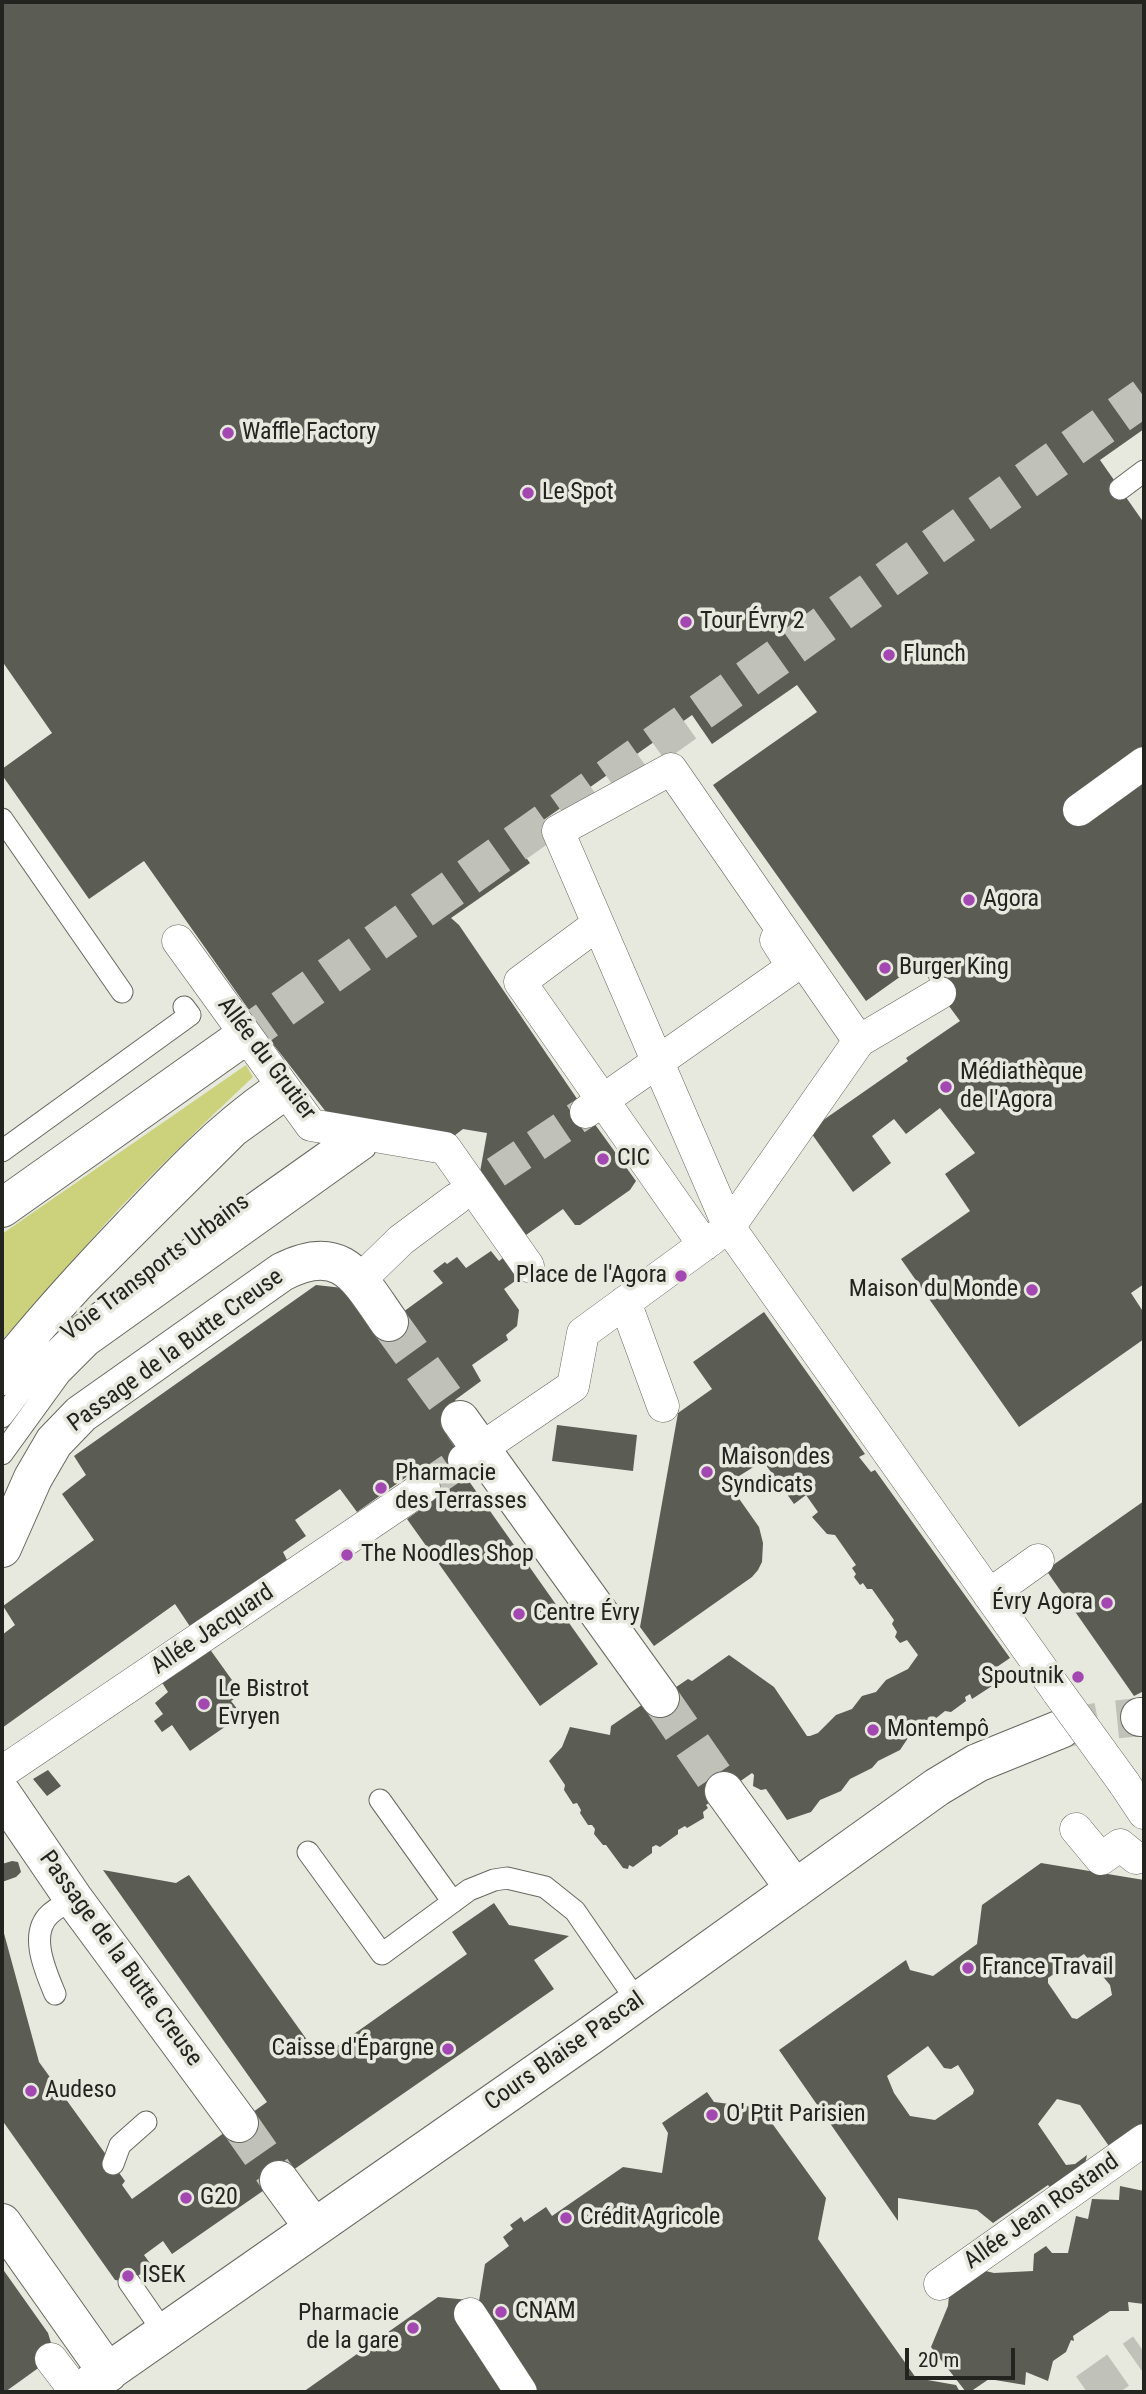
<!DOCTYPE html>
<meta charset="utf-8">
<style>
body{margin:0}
#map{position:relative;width:1146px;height:2394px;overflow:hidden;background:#e7e8de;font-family:"Roboto Condensed",sans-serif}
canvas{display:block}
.frame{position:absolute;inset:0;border:4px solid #232420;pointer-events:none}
.scale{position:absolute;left:905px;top:2348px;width:110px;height:32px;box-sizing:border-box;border:4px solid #232420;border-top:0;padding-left:9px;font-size:21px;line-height:24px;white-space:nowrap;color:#232420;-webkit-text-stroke:5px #e7e8de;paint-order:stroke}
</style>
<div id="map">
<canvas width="1146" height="2394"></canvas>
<div class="frame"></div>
<div class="scale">20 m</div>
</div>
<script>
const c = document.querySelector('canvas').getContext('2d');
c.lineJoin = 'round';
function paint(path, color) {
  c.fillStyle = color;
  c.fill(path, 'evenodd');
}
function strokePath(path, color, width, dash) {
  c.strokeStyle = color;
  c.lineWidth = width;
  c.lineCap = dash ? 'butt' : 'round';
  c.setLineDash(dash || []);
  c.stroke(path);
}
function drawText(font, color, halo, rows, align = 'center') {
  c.font = font + ' "Roboto Condensed",sans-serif';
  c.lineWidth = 7;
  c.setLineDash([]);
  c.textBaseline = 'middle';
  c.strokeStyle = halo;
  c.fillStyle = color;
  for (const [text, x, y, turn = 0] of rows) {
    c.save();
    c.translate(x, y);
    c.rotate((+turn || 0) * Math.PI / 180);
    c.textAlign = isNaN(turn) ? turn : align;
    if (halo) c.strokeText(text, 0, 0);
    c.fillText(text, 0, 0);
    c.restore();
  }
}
paint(new Path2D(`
 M246 1065 253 1077C202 1125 152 1173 105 1224 71 1263 37 1302 2 1340V1234Z`), '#cbd27b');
paint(new Path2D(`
 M2 2H1144V429L1100 460 1144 523V1284L1131 1293 1144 1313V1339L1019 1427 901 1259 970 1211 945 1174 975 1153 940 1108 906 1134 894 1119 872 1136 891 1163 853 1192 809 1130 908 1061 906 1058 960 1021 918 964 866 1001 713 785 817 712 797 685 712 744 692 715 514 841 530 863 451 918 459 925 586 1112 636 1181 630 1190 580 1225H575L563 1209 526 1235 480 1172 487 1133 463 1129 450 1139 330 1117 273 1044 144 861 89 899 2 775V769L52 733 2 661Z
 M491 1251 499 1261 507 1255 522 1276 504 1289 519 1310 517 1326 506 1335 508 1340 472 1365 481 1381 455 1400 465 1416 459 1427 447 1436 472 1472 466 1477 598 1664 540 1706 407 1519 434 1500 412 1473 357 1512 340 1489 295 1520 306 1536 283 1552 287 1560 191 1628 175 1604 2 1728V1635L15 1625 3 1606 94 1540 62 1494 86 1475 74 1456 316 1285 343 1288 374 1333 443 1283 433 1271 445 1262 447 1264 457 1257 466 1268Z
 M764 1312 865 1454 859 1457 871 1472 875 1470 1010 1658 985 1675 992 1686 972 1699 970 1694 965 1697 966 1701 951 1712 945 1711 935 1719 928 1729 908 1738 900 1750 878 1761 872 1768 850 1779 841 1791 820 1800 811 1812 787 1820 766 1789 761 1790 753 1786 754 1775 752 1773 706 1805 708 1808 703 1812 704 1818 687 1828 685 1826 678 1830V1834L660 1847 656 1845 652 1847V1853L633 1867 629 1865 628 1869 623 1868 606 1845H603L594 1834 595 1829 592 1825H588L580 1813 581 1810 577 1803 573 1804 564 1790 565 1785 549 1761 562 1747 570 1727 610 1735 611 1726 646 1702 648 1706 688 1679 692 1681 729 1655 774 1687 807 1736H810L818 1733 836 1715 852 1709 862 1696 876 1692 886 1680 908 1669 918 1655 907 1640 900 1643 895 1637 897 1632 892 1624 894 1620 872 1589H867L863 1583 860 1585 854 1577 856 1574 852 1568 856 1565 835 1535 827 1534 812 1517 818 1512 806 1495 794 1504 763 1461 728 1483 759 1527 763 1543 762 1562 758 1570 752 1577 654 1646 640 1627 678 1413 712 1389 693 1362Z
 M557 1425 637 1435 633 1471 552 1461Z
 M1144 1501V1691L1134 1696 1046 1570Z
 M209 1648 242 1694 231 1701 242 1715 190 1751 172 1725 162 1732 154 1721 163 1714 155 1703 168 1692 161 1681Z
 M48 1770 61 1786 47 1796 33 1779Z
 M12 1861 18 1862 21 1872 16 1877 2 1882V1864Z
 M1041 1863 1144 1880V2125L1111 2149 1080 2105 1057 2099 1038 2124 1066 2165 1075 2164 1087 2155 1082 2179 1058 2196 1048 2185 993 2223 977 2210 898 2198V2221L779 2050 906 1960 910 1970 933 1976 977 1944 982 1905ZM1084 1954 1110 1985 1112 1995 1077 2019 1072 2018 1048 1983V1978ZM928 2046 944 2068 951 2069 958 2065 974 2090 973 2094 935 2120 910 2116 894 2093 887 2076Z
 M103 1870 176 1883 189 1875 320 2058 467 1954 452 1932 494 1903 509 1925 569 1936 534 1960 554 1989 172 2254 163 2241 144 2255 152 2266 129 2282 115 2280 2 2120V1926L39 2062 125 2181 122 2185 132 2199 267 2102Z
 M707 2092 714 2102 761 2108 826 2198 818 2239 865 2306 916 2378 956 2385 960 2392H303L438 2297 479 2301 485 2264 509 2246 503 2237 513 2229 510 2225 521 2217 524 2222 546 2207 552 2216 623 2167 662 2173 668 2133 662 2123Z
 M1120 2186 1144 2191V2304L1128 2302 1129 2311H1110L1073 2336 1074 2341 1071 2340 1066 2352 1053 2361 1048 2381 1026 2372 1025 2385 989 2379 970 2392H966L931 2347 948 2306 952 2263 994 2273 1033 2271 1034 2254 1046 2246 1052 2253H1068L1076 2216 1088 2219 1092 2199 1119 2200Z
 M2 2268 48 2333 55 2356 5 2392H2Z`), '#5b5c54');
strokePath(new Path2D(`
 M456 1199 586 1112
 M424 1487 464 1460`), '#c0c1b8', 32, [32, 16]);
strokePath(new Path2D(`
 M236 1042 1144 397
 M389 1322 460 1420
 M660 1698 724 1791
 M1061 1729 1101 1721 1140 1717
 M239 2123 279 2180
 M1087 2392 1144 2352`), '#c0c1b8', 38, [38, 19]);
const service = new Path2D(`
 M1120 489 1144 471
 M2 819 122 992
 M2 1151 190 1015 184 1007
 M2 1359C41 1311 83 1265 126 1220 171 1172 215 1125 270 1087
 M2 1385 42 1333 84 1287 237 1135 280 1104
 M2 1417 46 1359 79 1327 340 1142
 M2 1454 60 1374 89 1345 365 1148
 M380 1800 453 1902
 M308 1852 382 1954 469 1890 494 1880 507 1878 545 1887 575 1911 637 2001
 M55 1994C46 1972 28 1934 50 1914 57 1908 66 1903 73 1898
 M113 2164 120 2145 146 2122
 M129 2282 165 2334`);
const pedestrian = new Path2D(`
 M1079 810 1144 763
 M598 924 520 982 704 1245
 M178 941 311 1125 445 1148 528 1266
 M586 1112 793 967 776 940
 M729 1227 558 831 671 769 859 1041 940 993
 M729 1227 859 1041
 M722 1232 729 1227 1058 1692
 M360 1280 401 1240 456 1199
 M625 1302 663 1406
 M464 1460 573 1386 583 1333 713 1238
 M989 1595 1038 1560
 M2 1772 424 1487
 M1124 1783 1144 1813
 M1076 1829 1101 1859 1120 1845 1136 1858
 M940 2284 1144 2140
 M470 2314 521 2392
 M51 2359 76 2392`);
const minor = new Path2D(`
 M2 1208 236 1042
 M460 1420 660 1698
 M2 1548 33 1478 54 1442 81 1414 282 1272C342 1241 358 1278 389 1322
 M1140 1717H1144
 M724 1791 795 1889
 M2 1794 73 1898 239 2123
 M279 2180 314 2228
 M2 2223 108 2373
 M79 2392 591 2035 937 1787 977 1763 1061 1729`);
strokePath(service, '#67685f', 23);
strokePath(pedestrian, '#67685f', 33);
strokePath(minor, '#67685f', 40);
strokePath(service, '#fff', 21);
strokePath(pedestrian, '#fff', 32);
strokePath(minor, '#fff', 38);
const pedestrianBridge = new Path2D(`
 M1058 1692 1124 1783`);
strokePath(pedestrianBridge, '#67685f', 33, []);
strokePath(pedestrianBridge, '#fff', 32);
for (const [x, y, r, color] of [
 [228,433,7,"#a347b1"],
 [528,493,7,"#a347b1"],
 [686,622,7,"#a347b1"],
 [889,655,7,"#a347b1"],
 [969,900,7,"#a347b1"],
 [885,968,7,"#a347b1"],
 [946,1087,7,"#a347b1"],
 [603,1159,7,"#a347b1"],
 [681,1276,7,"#a347b1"],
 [1032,1290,7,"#a347b1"],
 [707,1472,7,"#a347b1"],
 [381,1488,7,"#a347b1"],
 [347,1555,7,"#a347b1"],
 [1107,1603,7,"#a347b1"],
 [519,1614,7,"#a347b1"],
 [1078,1677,7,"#a347b1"],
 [204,1704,7,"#a347b1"],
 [873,1730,7,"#a347b1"],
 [968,1968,7,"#a347b1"],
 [448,2049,7,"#a347b1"],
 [31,2091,7,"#a347b1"],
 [712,2115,7,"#a347b1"],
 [186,2198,7,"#a347b1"],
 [566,2218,7,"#a347b1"],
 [128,2276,7,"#a347b1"],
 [501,2312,7,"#a347b1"],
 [413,2328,7,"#a347b1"]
]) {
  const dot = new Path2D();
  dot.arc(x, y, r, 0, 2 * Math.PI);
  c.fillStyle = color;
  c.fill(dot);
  strokePath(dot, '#e7e8de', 2.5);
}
drawText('24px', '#232420', '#e7e8de', [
 ["Waffle Factory",242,433],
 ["Le Spot",542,493],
 ["Tour Évry 2",700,622],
 ["Flunch",903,655],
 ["Agora",983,900],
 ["Burger King",899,968],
 ["Médiathèque",960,1073],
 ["de l'Agora",960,1101],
 ["CIC",617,1159],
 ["Place de l'Agora",667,1276,"right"],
 ["Maison du Monde",1018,1290,"right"],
 ["Maison des",721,1458],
 ["Syndicats",721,1486],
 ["Pharmacie",395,1474],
 ["des Terrasses",395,1502],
 ["The Noodles Shop",361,1555],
 ["Évry Agora",1093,1603,"right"],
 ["Centre Évry",533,1614],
 ["Spoutnik",1064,1677,"right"],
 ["Le Bistrot",218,1690],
 ["Evryen",218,1718],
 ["Montempô",887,1730],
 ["France Travail",982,1968],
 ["Caisse d'Épargne",434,2049,"right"],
 ["Audeso",45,2091],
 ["O' Ptit Parisien",726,2115],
 ["G20",200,2198],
 ["Crédit Agricole",580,2218],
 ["ISEK",142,2276],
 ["CNAM",515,2312],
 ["Pharmacie",399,2314,"right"],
 ["de la gare",399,2342,"right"]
], 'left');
drawText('24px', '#232420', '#e7e8de', [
 ["Allée du Grutier",266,1059,53],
 ["Voie Transports Urbains",156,1268,-37],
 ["Passage de la Butte Creuse",176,1351,-36],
 ["Allée Jacquard",213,1630,-34],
 ["Passage de la Butte Creuse",120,1959,54],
 ["Cours Blaise Pascal",565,2052,-35],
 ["Allée Jean Rostand",1042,2212,-35]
]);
</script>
